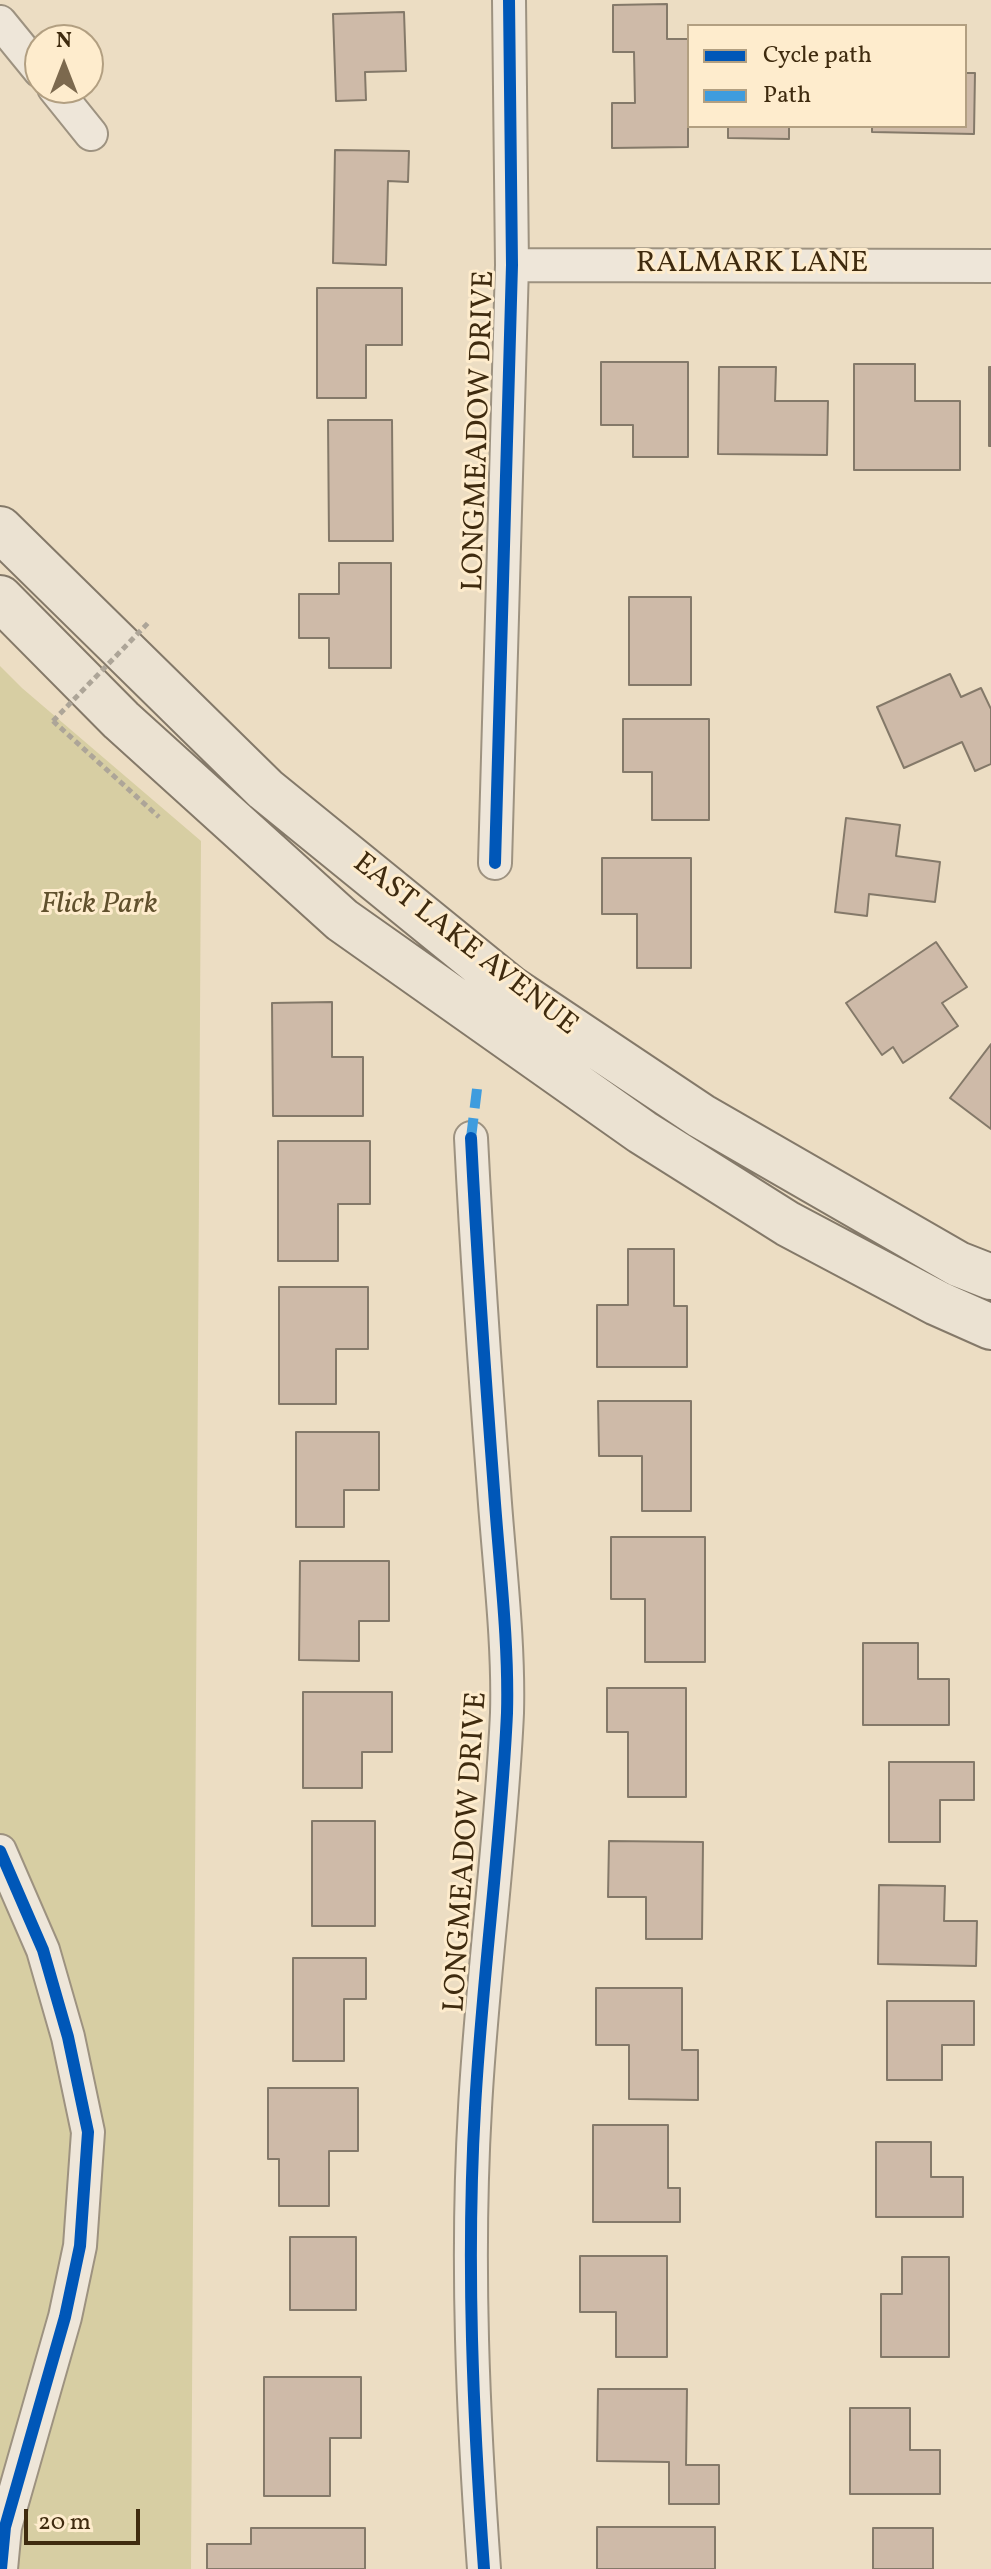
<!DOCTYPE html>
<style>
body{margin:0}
#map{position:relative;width:991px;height:2569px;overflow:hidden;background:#ecddc3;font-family:Vollkorn,serif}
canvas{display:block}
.legend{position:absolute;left:687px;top:24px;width:280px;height:104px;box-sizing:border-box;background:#feeccd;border:2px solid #b29f81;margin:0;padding:10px 14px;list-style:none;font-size:24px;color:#3f2b0f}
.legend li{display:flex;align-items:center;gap:16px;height:40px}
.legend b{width:40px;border:2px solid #b29f81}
.north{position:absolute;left:24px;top:24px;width:80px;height:80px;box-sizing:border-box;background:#feeccd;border:2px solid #b29f81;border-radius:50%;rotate:0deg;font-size:22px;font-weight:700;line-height:32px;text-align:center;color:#3f2b0f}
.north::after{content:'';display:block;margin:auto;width:28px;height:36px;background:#7c694e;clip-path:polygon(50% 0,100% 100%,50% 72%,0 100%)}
.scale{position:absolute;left:24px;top:2509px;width:116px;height:36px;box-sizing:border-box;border:4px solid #3f2b0f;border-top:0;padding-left:10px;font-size:24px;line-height:28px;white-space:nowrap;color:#3f2b0f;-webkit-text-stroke:6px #feeccd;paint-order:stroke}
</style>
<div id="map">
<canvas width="991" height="2569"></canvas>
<ul class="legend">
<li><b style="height:10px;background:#0057b8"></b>Cycle path</li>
<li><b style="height:10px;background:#3f9cde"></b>Path</li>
</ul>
<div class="north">N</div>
<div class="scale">20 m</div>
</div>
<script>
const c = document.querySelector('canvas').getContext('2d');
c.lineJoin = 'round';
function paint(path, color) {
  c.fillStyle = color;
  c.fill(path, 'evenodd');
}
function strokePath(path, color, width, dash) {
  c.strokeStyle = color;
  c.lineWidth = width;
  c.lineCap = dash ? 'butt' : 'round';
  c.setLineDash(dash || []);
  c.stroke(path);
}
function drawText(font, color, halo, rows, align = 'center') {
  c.font = font + ' Vollkorn,serif';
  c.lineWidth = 6;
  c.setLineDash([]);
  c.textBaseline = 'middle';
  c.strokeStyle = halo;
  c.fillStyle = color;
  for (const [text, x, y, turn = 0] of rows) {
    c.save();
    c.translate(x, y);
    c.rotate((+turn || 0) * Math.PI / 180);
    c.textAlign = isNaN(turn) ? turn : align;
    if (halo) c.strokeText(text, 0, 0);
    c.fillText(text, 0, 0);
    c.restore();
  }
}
paint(new Path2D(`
 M0 666 22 688 201 841 191 2569H0Z`), '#d7cea3');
const building = new Path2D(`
 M667 4V39H688V147L612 148V103H635L634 52H613V5Z
 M404 12 406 71 365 72 366 100 336 101 333 14Z
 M965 73H975L974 134 872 132V126H965Z
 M728 126H789V139L728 138Z
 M335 150 409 151 408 182 388 181 386 265 333 263Z
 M317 288H402V345H366V398H317Z
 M601 362H688V457H633V425H601Z
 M854 364H915V401H960V470H854Z
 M719 367H776L775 401H828L827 455 718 454Z
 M989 367H991V446H989Z
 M328 420H392L393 541H329Z
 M339 563H391V668H329V638H299V594H339Z
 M629 597H691V685H629Z
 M950 674 961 697 981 688 991 709V764L975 771 962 742 904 768 877 707Z
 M623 719H709V820H652V772H623Z
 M846 818 900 825 896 856 940 862 935 902 869 894 867 916 835 912Z
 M602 858H691V968H637V914H602Z
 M936 942 967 987 942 1003 958 1026 903 1063 893 1047 882 1055 846 1003Z
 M332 1002V1057H363V1116H273L272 1003Z
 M991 1044V1129L950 1098Z
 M278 1141H370V1204H338V1261H278Z
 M628 1249H674V1306H687V1367H597V1305H628Z
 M279 1287H368V1349H336V1404H279Z
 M598 1401H691V1511H642V1456H599Z
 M296 1432H379V1490H344V1527H296Z
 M611 1537H705V1662H645V1599H611Z
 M300 1561H389V1621H359V1661L299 1660Z
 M863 1643H918V1679H949V1725H863Z
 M607 1688H686V1797H628V1732H607Z
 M303 1692H392V1752H362V1788H303Z
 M889 1762H974V1800H940V1842H889Z
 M312 1821H375V1926H312Z
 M609 1841 703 1842 702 1939H646V1897H608Z
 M879 1885 945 1886 944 1921H977L976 1966 878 1964Z
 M293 1958H366V1999H344V2061H293Z
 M596 1988H682V2050H698V2100L629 2099V2045H596Z
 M887 2001H974V2045H942V2080H887Z
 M268 2088H358V2151H329V2206H279V2159H268Z
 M593 2125H668V2188H680V2222H593Z
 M876 2142H931V2177H963V2217H876Z
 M290 2237H356V2310H290Z
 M580 2256H667V2357H616V2312H580Z
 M902 2257H949V2357H881V2294H902Z
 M264 2377H361V2438H330V2496H264Z
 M598 2389H687L686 2465H719V2504H669V2462L597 2461Z
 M850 2408H910V2450H940V2494H850Z
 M597 2527H715V2569H597Z
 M251 2528H365V2569H207V2544H251Z
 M873 2528H933V2569H873Z`);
paint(building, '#cebaa8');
strokePath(building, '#847969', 2);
const minor = new Path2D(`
 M0 22 40 71
 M54 88 91 134
 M512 265 991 266
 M495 863 512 265 509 0
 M471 1138C477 1256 485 1373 494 1490 499 1562 509 1642 507 1713 501 1845 482 1977 475 2108 466 2262 473 2416 484 2569
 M0 1851 43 1950 68 2037 88 2132 80 2246 65 2317 5 2527 1 2569`);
const primary = new Path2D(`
 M0 529 265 789 511 989 701 1116 958 1264 991 1277
 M0 598 121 720 342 920 642 1132 788 1224 937 1303 991 1327`);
strokePath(minor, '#9d9280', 36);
strokePath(primary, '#847969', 48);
strokePath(new Path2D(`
 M53 721 159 817`), '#ada598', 5, [6, 4]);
strokePath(minor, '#eee6d9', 32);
strokePath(primary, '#ebe2d2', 44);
strokePath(new Path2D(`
 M53 721 149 622`), '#ada598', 5, [6, 4]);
strokePath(new Path2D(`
 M471 1138 477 1089`), '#3f9cde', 10, [20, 10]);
strokePath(new Path2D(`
 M495 863 512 265 509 0
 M471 1138C477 1256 485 1373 494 1490 499 1562 509 1642 507 1713 501 1845 482 1977 475 2108 466 2262 473 2416 484 2569
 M0 1851 43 1950 68 2037 88 2132 80 2246 65 2317 5 2527 1 2569`), '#0057b8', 12);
drawText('30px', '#3f2b0f', '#feeccd', [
 ["RALMARK LANE",752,265],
 ["LONGMEADOW DRIVE",481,431,-88],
 ["EAST LAKE AVENUE",464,946,38],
 ["LONGMEADOW DRIVE",468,1852,-86]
]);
drawText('italic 30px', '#60502d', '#feeccd', [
 ["Flick Park",99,906]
]);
</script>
